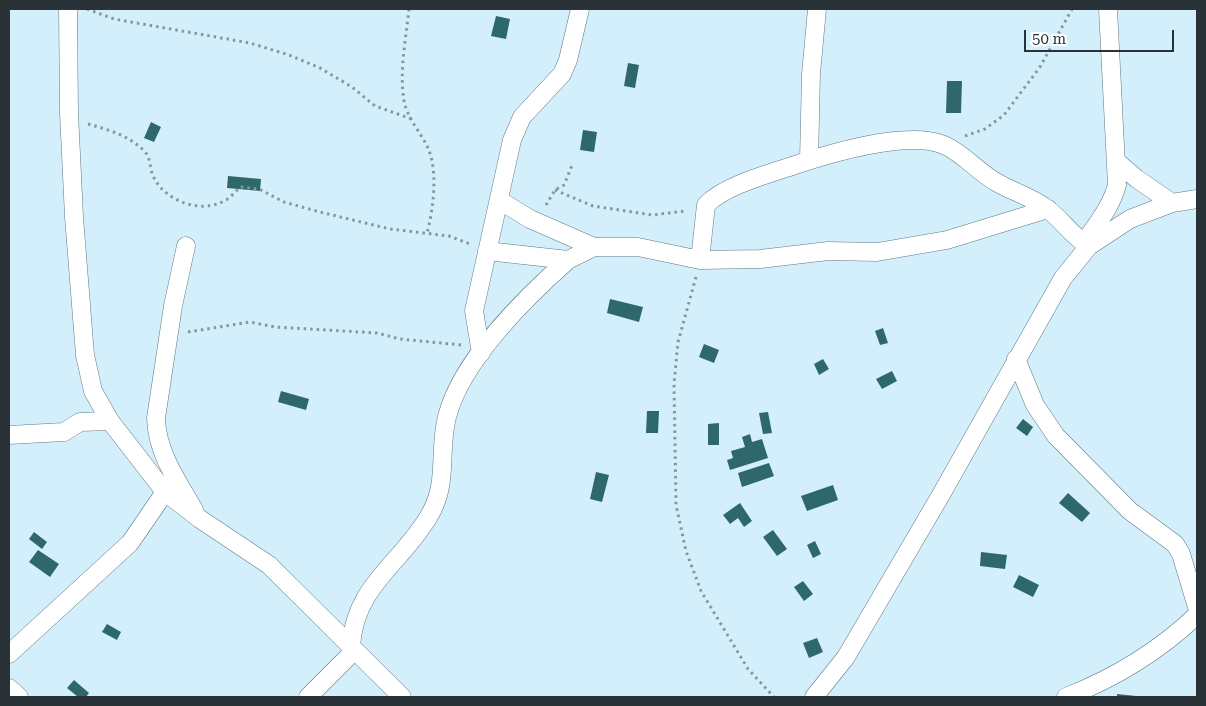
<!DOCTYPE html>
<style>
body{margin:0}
#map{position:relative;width:1206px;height:706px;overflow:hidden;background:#d4effc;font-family:"Roboto Serif",serif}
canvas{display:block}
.frame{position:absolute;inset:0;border:10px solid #283237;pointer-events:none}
.scale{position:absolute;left:1024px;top:30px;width:150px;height:22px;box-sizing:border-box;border:2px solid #283237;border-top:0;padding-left:6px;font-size:15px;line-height:18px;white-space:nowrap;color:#283237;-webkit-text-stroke:4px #fff;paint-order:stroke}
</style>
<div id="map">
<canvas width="1206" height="706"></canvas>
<div class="frame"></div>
<div class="scale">50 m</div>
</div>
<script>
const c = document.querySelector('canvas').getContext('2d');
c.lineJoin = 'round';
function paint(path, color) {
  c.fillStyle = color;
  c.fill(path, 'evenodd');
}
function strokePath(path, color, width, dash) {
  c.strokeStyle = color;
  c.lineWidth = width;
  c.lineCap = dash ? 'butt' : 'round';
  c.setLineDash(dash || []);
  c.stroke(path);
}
paint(new Path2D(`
 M496 16 510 19 506 39 491 36Z
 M628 63 639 65 635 88 624 86Z
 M947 81H962L961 113H946Z
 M151 122 161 127 154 142 144 138Z
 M583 130 597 132 594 152 580 150Z
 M228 176 261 179 260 191 227 188Z
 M610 299 643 307 639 322 607 313Z
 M883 328 888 343 880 345 875 331Z
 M704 344 719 350 714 363 699 357Z
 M823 359 829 369 819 375 814 364Z
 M892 371 897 381 882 389 876 379Z
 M281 391 309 399 306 410 278 402Z
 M647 411H659L658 433H646Z
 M768 412 772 433 763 434 759 413Z
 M1023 419 1033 427 1027 436 1016 428Z
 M719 423V445H708V424Z
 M750 434 752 442 762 439 768 458 730 470 727 460 733 458 731 451 745 447 742 437Z
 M769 463 774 476 742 487 738 473Z
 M596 472 609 475 602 502 590 499Z
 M833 485 838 500 807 511 801 496Z
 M1068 493 1090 513 1082 522 1059 503Z
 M740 503 752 521 744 527 738 518 730 524 723 515Z
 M773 530 787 549 777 556 763 537Z
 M34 532 47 542 42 549 29 539Z
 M815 541 821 554 813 558 807 545Z
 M38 550 59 564 50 577 29 562Z
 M981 552 1007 555 1005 569 980 566Z
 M1019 575 1039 585 1033 597 1013 587Z
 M803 581 813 594 804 601 794 587Z
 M107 624 121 632 117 640 102 632Z
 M817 638 823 652 809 658 803 643Z
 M74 680 89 693 86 697H78L67 688Z
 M1117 694 1136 696V697H1117Z`), '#2e686b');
const minor = new Path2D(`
 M68 9 69 113 74 217 85 355 93 391 110 421 165 492 200 519 269 565 402 697
 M809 160 811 74 817 9
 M1116 161 1137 179 1172 203
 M499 200 530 219 594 247
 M1084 243C1097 224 1111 207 1117 185L1108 9
 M186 246 173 306 156 418C157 453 177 480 194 510
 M487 251 568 260 594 247H638L700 260 760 259 828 251 877 252 947 240 1048 209
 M700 260 706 205C725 185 769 174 795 165 831 153 908 130 944 145 963 153 978 172 996 182 1013 192 1030 196 1046 208 1062 219 1072 237 1089 246
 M481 353 474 311 512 140 522 117 562 74 568 60 580 9
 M1016 359 1035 405 1056 436 1130 511 1175 544 1181 554 1197 607
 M9 435 64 432 80 422 110 421
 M351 646C355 585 401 564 429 516 449 483 438 452 447 417 461 361 526 297 568 260
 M9 654 130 543 165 492
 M9 688 19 697
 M308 697 355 650
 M814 697 846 657 942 493 1063 278 1089 246 1130 219 1172 203 1197 199
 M1066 697C1115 678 1159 651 1197 615`);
strokePath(minor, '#5f7883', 19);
strokePath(new Path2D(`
 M87 9 114 19 250 43 289 55 320 68 352 87 375 106 412 119
 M409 9C406 39 399 71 404 101 407 117 420 132 427 146 439 170 433 209 427 234
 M88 124C109 130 131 136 146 153 151 160 150 171 154 178 166 201 200 214 224 201 231 198 235 191 241 187L259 189 284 202 320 212 390 229 449 236 470 244
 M965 136 985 129 1004 115 1040 67 1072 9
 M555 190 593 206 652 215 686 211
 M546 205 555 190 564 185 573 163
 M696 277 678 342 674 384 676 505 686 551 701 591 748 669 774 697
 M188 332 250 322 275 327 377 333 400 339 462 345`), '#8497a0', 3, [2.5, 4]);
strokePath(minor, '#fff', 18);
</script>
